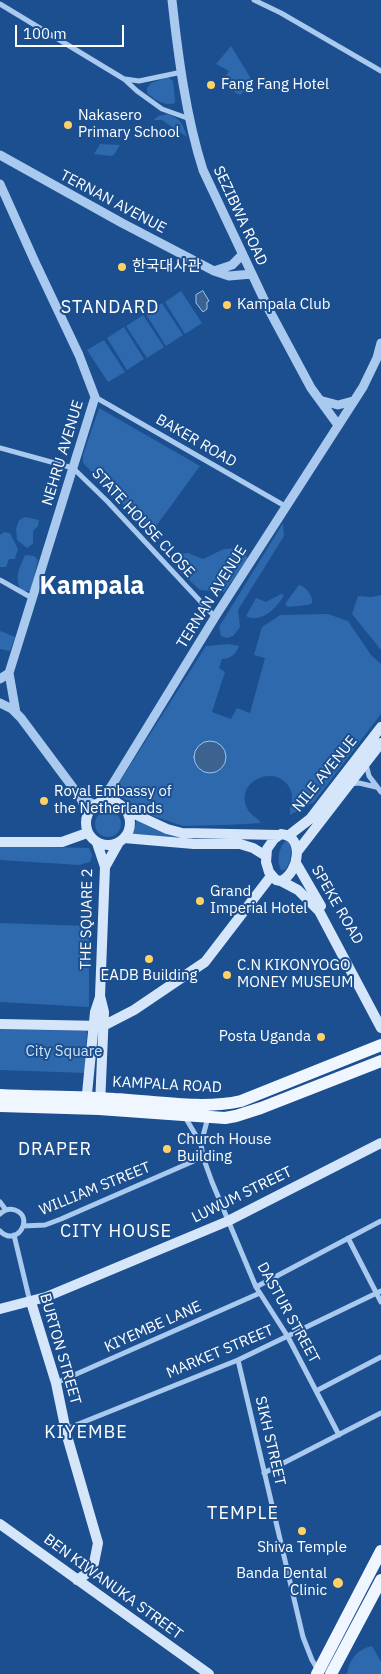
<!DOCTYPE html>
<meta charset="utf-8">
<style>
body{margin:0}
#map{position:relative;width:381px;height:1674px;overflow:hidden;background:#1b4f8f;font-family:"IBM Plex Sans",sans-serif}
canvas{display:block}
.scale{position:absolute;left:15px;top:25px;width:109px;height:22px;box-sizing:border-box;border:2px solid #fff;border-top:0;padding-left:6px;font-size:15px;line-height:18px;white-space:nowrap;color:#fff;-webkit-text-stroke:4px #1b4f8f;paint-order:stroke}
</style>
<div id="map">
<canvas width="381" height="1674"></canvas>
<div class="scale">100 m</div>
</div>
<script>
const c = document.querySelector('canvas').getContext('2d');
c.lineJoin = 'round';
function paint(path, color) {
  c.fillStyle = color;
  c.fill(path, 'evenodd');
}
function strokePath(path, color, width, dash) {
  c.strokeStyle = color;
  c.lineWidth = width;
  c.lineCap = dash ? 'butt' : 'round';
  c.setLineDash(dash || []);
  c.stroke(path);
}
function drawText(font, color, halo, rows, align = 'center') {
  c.font = font + ' "IBM Plex Sans","Noto Sans KR",sans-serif';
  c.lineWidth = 4;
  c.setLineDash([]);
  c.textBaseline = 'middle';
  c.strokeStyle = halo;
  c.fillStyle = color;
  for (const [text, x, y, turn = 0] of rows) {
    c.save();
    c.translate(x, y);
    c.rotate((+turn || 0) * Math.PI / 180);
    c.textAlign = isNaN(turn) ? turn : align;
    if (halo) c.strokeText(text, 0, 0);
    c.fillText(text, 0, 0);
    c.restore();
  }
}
paint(new Path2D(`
 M231 46 253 82 240 95 234 92 236 85 225 78 229 71 216 64Z
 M168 77 173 81 175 100V103C165 107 154 99 147 93V88L151 83Z
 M168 114C181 119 183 124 187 137L162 120H154L158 116Z
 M100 144 120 145 114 155 111 156 94 154Z
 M181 291 202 323 185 334 165 302Z
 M162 303 183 335 166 346 146 314Z
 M143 315 164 347 147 358 126 326Z
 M124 327 144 359 127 370 107 338Z
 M104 340 125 372 108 382 87 350Z
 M99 408 200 466 151 533 83 463V455Z
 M25 517 39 520 38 526 33 531V544L27 548 17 540 16 529 19 520Z
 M283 523 284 536 238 610 240 627 233 636 227 638 221 636 219 627Z
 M4 532 10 533 18 549 15 559H9L6 567H0V535Z
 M243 548 248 559 224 592 200 590 179 571 180 554 188 553 203 559 224 549Z
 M25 555 34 556 38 560 31 591H21C14 576 19 570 25 555Z
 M299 585C306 587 313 595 312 603L308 605 288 607 285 604Z
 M281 594 284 595C277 608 261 624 246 616L256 598 266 602Z
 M381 595V650L352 614 358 596 371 597Z
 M328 614 348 621 371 655 381 664V714L314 802 290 815C289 807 294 799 291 791 280 762 234 779 247 808 250 815 257 817 261 823L227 825 183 826 153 816 121 797 117 786 206 646 229 644 239 646C236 654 231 659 222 659L219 668 225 672 212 712 231 719 237 708 250 713 265 658 254 655 262 627 280 615Z
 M0 631 15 637 10 651 0 649Z
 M95 824a13 13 0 1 1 26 0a13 13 0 1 1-26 0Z
 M136 820 192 837V840C172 839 152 835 132 834L136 824Z
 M286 840H289C292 850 292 861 285 870H281C276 859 279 848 286 840Z
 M0 846 89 848 92 855 90 862 79 865 0 860Z
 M0 923 89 926V1007L0 1002Z
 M0 1029 87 1031 85 1073 0 1070Z
 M372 1646 381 1662V1674H347C349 1660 357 1649 372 1646Z`), '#2e69ad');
const water = new Path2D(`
 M203 291 209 301 207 302V309L203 312 196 303V295Z
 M194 757a16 16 0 1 1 32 0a16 16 0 1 1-32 0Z`);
paint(water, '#3c6290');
strokePath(water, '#9cc4f0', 1);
strokePath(new Path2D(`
 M254 0 281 13 381 71
 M0 4 124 79 137 91 162 109 190 119
 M125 79 139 81 182 72
 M95 397 285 506
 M0 448 73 468 108 502 215 617
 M0 580 32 598
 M366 764 369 776 381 792
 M350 784 359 783 376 787
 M185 1117 201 1144
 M208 1117 201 1144 203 1157 212 1182 256 1287 288 1337 339 1435
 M0 1202 6 1210
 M0 1214C4 1210 9 1208 15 1210 35 1217 17 1248 0 1231
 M23 1226 45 1225 61 1219 203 1157
 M14 1235 30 1302
 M348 1238 381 1302
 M256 1287 381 1221
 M238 1360 303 1637 312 1660 318 1670
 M56 1383 260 1293
 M316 1391 381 1357
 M66 1429 238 1360 381 1291
 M264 1473 381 1413`), '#a9c9ee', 5);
strokePath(new Path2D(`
 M172 0C178 55 186 117 203 170L268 308 311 388 338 425
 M0 155 122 223 214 271 229 276 252 274
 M0 184 35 262 79 355 95 397 9 673 16 713
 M214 271 232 265 242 255
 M323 401 338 405 353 401
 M0 679 9 673
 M0 703 12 709 21 718 80 797 88 813
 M112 785 116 802
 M80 797 95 805
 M100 802 112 785 215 617 363 387 377 358 381 343`), '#a9c9ee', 9);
strokePath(new Path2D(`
 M86 823a22 22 0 1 1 44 0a22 22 0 1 1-44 0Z
 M126 810 167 829 182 833 278 835
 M288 836 310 819 381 727
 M124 838 194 844H240L253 848 266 856
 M0 842H62L87 833
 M97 843 105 867 100 996 104 1012 100 1105
 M297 852 381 743
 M296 863 321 906
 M105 867 119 842
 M281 881C299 873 305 836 281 834L274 839 267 849 266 862 269 872 276 880 281 881 298 890 319 911 381 1028
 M0 1024 103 1026 134 1010 205 962 271 876
 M86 1104 95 1012 100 997
 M31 1302 56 1383 67 1436 98 1543 94 1563 86 1574 77 1580
 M0 1309 46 1297 228 1221 381 1143
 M0 1524 209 1674`), '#d6e6fa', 10);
strokePath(new Path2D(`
 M0 1095C38 1097 77 1096 115 1099 154 1101 203 1110 241 1101L381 1045
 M0 1106 99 1109 225 1118 236 1116 261 1108 381 1061
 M317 1674 381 1551
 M331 1674 381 1580`), '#f0f6ff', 12);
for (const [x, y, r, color] of [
 [211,85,5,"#ffd166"],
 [68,125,5,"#ffd166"],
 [122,267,5,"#ffd166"],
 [227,305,5,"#ffd166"],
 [44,801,5,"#ffd166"],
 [200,901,5,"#ffd166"],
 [149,959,5,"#ffd166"],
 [227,975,5,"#ffd166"],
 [321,1037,5,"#ffd166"],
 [167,1149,5,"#ffd166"],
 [302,1531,5,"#ffd166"],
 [338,1583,6,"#ffd166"]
]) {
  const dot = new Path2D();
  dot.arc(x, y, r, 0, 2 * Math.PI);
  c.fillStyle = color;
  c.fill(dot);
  strokePath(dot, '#1b4f8f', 2);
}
drawText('15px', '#fff', '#1b4f8f', [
 ["Fang Fang Hotel",221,85],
 ["Nakasero",78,116],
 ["Primary School",78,133],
 ["한국대사관",132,267],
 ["Kampala Club",237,305],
 ["Royal Embassy of",54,792],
 ["the Netherlands",54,809],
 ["Grand",210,892],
 ["Imperial Hotel",210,909],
 ["C.N KIKONYOGO",237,966],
 ["MONEY MUSEUM",237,983],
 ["EADB Building",149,976,"center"],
 ["Posta Uganda",311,1037,"right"],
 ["Church House",177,1140],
 ["Building",177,1157],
 ["Shiva Temple",302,1548,"center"],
 ["Banda Dental",327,1574,"right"],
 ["Clinic",327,1591,"right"]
], 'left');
drawText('15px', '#fff', '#1b4f8f', [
 ["TERNAN AVENUE",113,202,28],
 ["SEZIBWA ROAD",240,216,65],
 ["BAKER ROAD",196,441,30],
 ["NEHRU AVENUE",63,453,-73],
 ["STATE HOUSE CLOSE",143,523,47],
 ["TERNAN AVENUE",212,597,-58],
 ["NILE AVENUE",325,774,-51],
 ["SPEKE ROAD",337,905,60],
 ["THE SQUARE 2",87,919,-89],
 ["KAMPALA ROAD",167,1085,3],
 ["WILLIAM STREET",95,1189,-22],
 ["LUWUM STREET",242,1195,-26],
 ["DASTUR STREET",288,1313,61],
 ["KIYEMBE LANE",153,1327,-24],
 ["BURTON STREET",60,1349,74],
 ["MARKET STREET",220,1352,-23],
 ["SIKH STREET",270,1441,77],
 ["BEN KIWANUKA STREET",113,1587,36]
]);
drawText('15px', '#cfe3fa', '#1b4f8f', [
 ["City Square",64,1052]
]);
c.letterSpacing = '1px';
drawText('18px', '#fff', '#1b4f8f', [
 ["STANDARD",110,308],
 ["DRAPER",55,1150],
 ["CITY HOUSE",116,1232],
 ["KIYEMBE",86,1433],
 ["TEMPLE",243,1514]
]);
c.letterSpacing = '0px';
drawText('bold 25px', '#fff', '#1b4f8f', [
 ["Kampala",92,587]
]);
</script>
